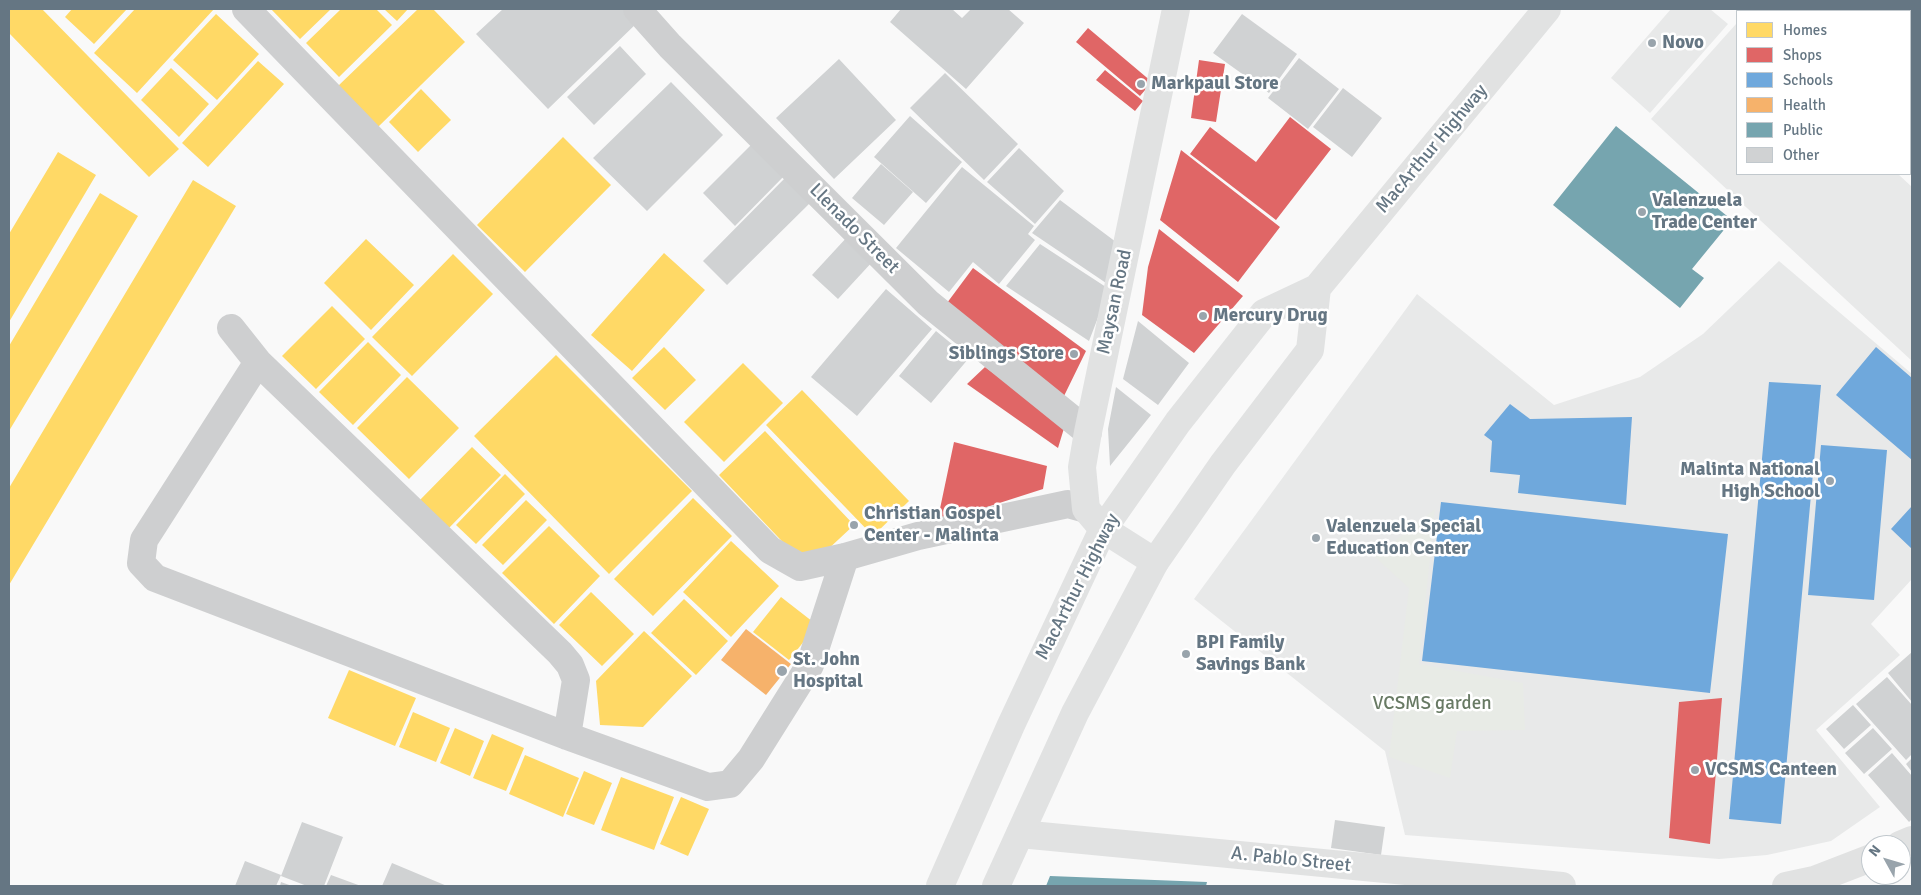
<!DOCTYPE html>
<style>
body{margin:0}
#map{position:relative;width:1921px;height:895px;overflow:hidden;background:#f9f9f9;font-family:Signika,sans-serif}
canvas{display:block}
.frame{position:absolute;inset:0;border:10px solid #657683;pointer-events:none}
.legend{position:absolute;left:1736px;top:10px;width:175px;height:165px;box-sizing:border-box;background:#fff;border:1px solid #c1c8cd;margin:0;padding:6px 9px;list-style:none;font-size:15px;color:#657683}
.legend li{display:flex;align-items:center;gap:10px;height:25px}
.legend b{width:25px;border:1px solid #c1c8cd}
.north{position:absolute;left:1861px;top:835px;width:50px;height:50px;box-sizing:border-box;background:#fff;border:1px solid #c1c8cd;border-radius:50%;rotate:309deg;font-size:14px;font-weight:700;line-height:20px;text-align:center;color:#657683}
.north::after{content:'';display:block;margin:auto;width:18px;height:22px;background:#99a4ac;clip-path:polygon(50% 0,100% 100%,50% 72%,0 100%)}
</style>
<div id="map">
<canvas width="1921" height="895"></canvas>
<div class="frame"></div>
<ul class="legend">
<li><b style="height:14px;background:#ffd966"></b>Homes</li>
<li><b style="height:14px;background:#e06666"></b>Shops</li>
<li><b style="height:14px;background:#6fa8dc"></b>Schools</li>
<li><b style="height:14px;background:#f6b26b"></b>Health</li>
<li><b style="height:14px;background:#76a5af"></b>Public</li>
<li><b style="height:14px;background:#d0d2d3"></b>Other</li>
</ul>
<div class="north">N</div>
</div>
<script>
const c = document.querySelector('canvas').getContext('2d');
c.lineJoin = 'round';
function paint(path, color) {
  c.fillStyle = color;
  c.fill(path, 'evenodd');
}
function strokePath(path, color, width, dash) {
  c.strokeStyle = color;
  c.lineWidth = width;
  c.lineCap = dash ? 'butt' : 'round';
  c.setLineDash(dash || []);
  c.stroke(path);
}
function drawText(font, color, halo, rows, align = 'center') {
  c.font = font + ' Signika,sans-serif';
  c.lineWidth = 5;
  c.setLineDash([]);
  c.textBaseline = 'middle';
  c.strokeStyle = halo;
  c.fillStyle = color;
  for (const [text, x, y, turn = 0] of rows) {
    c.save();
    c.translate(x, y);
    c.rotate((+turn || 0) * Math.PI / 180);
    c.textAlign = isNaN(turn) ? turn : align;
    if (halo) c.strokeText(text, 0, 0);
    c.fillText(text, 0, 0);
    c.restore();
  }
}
paint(new Path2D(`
 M1671 9H1710L1728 24 1650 113 1611 78Z
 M1815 9H1912V96L1910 94V11H1817Z
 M1736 24 1737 25V174H1898L1912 187V361L1651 119Z
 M1779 261 1912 374V579L1871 624 1900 655 1816 730 1880 807 1831 841 1767 855 1719 859 1405 835 1385 751 1194 599 1417 294 1554 405 1640 377 1703 334Z`), '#e8e9e9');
paint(new Path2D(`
 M1435 509 1419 664 1523 683 1525 730 1457 731 1450 778 1389 757 1409 588 1375 557Z`), '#e8ebe6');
paint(new Path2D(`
 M9 9H42L179 149 149 177 9 33Z
 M72 9H127L94 44 65 17Z
 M135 9H214L137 93 94 53Z
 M271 9H331L300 39Z
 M341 9H376L392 25 339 77 306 43Z
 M384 9H408L397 21Z
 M418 9H433L465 42 378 127 338 86Z
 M216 14 259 54 217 100 173 60Z
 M258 61 284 84 208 167 182 143Z
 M171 68 209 104 179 137 141 100Z
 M421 89 451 120 418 152 389 122Z
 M563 137 611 185 525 272 477 225Z
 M58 152 96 175 9 322V234Z
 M193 180 236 206 9 585V488Z
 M100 193 138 216 9 431V346Z
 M366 239 414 285 371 330 324 283Z
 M664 253 705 290 632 371 591 335Z
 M453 254 493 294 412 376 372 337Z
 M332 306 365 339 316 389 282 356Z
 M368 342 401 375 353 425 319 392Z
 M664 347 696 380 665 410 632 378Z
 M556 355 692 491 609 574 474 436Z
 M743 363 783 403 724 462 684 422Z
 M407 377 459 428 409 479 357 428Z
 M802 390 909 501 873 536 766 425Z
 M765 431 854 525 824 553 796 556 719 475Z
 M472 447 501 475 446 531 417 503Z
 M505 474 525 494 476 544 456 525Z
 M693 498 732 536 653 616 614 579Z
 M526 500 547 520 503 565 482 545Z
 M549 526 600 576 554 624 502 573Z
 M731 541 779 586 731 637 683 592Z
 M591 592 634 634 602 666 559 625Z
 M781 597 817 625 789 660 753 632Z
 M684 599 728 641 696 675 651 633Z
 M644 631 692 676 643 727 600 725 596 681Z
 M349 670 416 698 395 746 328 718Z
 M413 712 450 728 436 762 399 747Z
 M455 728 484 741 470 776 440 763Z
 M492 734 524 748 506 791 473 778Z
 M525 755 579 778 563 817 509 794Z
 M584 771 612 783 594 825 566 814Z
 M621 777 674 797 654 850 601 830Z
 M681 797 709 809 688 856 660 844Z`), '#ffd966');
paint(new Path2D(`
 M1088 28 1152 82 1140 96 1076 42Z
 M1199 60 1225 64 1216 122 1191 118Z
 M1105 70 1143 101 1135 111 1096 80Z
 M1290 117 1331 149 1276 220 1190 154 1210 127 1256 162Z
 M1181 150 1280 227 1238 282 1160 220Z
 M1159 229 1243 296 1194 353 1142 315 1148 267Z
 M973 268 1086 351 1064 396 944 307Z
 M985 367 1065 425 1058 448 967 384Z
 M954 442 1047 466 1043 489 937 523Z
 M1722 698 1710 844 1669 838 1679 702Z`), '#e06666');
paint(new Path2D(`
 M1876 347 1912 378V460L1836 395Z
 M1769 382 1821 385 1781 824 1729 819Z
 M1510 404 1530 419 1632 417 1626 505 1518 493 1520 475 1490 472 1492 441 1484 435Z
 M1821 445 1887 450 1874 600 1808 595Z
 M1441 502 1728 534 1710 693 1422 661Z
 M1912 506V549L1891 529Z`), '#6fa8dc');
paint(new Path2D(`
 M746 629 791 664 766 695 721 660Z`), '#f6b26b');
paint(new Path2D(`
 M1616 126 1732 220 1692 269 1704 278 1680 308 1553 205Z
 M1050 876 1207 882 1206 886H1046Z`), '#76a5af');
paint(new Path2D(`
 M503 9H627L639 21 548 109 476 34Z
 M901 9H952L962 18 971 9H1008L1024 23 966 89 890 22Z
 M1242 14 1297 54 1269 93 1213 53Z
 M620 46 646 74 594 125 567 97Z
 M1299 58 1339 89 1308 129 1268 98Z
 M839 59 896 120 834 179 776 118Z
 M945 73 1018 144 984 180 910 108Z
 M671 82 723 135 647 211 593 158Z
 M1343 88 1382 118 1352 157 1313 127Z
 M910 116 962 162 926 203 874 157Z
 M755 141 787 173 735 226 703 193Z
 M1019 148 1064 191 1035 224 987 182Z
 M881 164 913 192 884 225 852 198Z
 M962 167 1034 226 1028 234 1035 240 999 284 973 262 949 292 896 248Z
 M785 178 810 203 727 285 703 261Z
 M1060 200 1116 242 1106 283 1032 233Z
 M848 236 874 260 838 299 812 275Z
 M1040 244 1109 289 1089 341 1006 286Z
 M886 289 932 329 857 416 811 377Z
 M1138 321 1189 363 1158 405 1123 379Z
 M936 331 969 358 931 403 899 376Z
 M1116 387 1151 415 1110 466 1108 429Z
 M1912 652V702L1888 673Z
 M1887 677 1912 705V754L1906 760 1856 704Z
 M1853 705 1871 725 1844 749 1826 729Z
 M1873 728 1892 749 1864 774 1845 753Z
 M1892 753 1912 776V819L1909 822 1868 775Z
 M1912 758V772L1906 764Z
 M1335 820 1385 827 1381 855 1331 848Z
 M302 822 343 837 324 886H307L281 876Z
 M245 861 281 875 276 886H235Z
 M392 863 447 886H382Z
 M331 875 361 886H326Z
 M281 882 292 886H280Z`), '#d0d2d3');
strokePath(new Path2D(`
 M246 9 770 550 800 567 845 557 918 536 1068 504 1086 509
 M637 9 670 46 928 303 1088 432
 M231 328 258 362
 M567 736 576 680 570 665 560 653 258 362 144 540 141 563 155 578 567 736 708 787 730 784 751 759 810 665 845 557`), '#cecfd0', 28);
strokePath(new Path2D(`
 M1020 834 1562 886
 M1900 845 1912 840
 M1786 886 1814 880 1871 858`), '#e1e2e2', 28);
strokePath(new Path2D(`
 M1155 562 1103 529 1086 509 1082 467 1088 432 1176 9`), '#e1e2e2', 28);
strokePath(new Path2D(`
 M940 886 1011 725 1103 529 1178 422 1264 313 1317 288 1547 9
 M996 886 1075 713 1155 562 1223 464 1310 350 1317 288`), '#e1e2e2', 28);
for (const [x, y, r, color] of [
 [1652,43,5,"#99a4ac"],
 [1141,84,5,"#99a4ac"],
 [1642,212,5,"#99a4ac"],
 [1203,316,5,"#99a4ac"],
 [1074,354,5,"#99a4ac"],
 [1830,481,5,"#99a4ac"],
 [854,525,5,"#99a4ac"],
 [1316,538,5,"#99a4ac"],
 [1186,654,5,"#99a4ac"],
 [782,671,6,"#99a4ac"],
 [1695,770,5,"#99a4ac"]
]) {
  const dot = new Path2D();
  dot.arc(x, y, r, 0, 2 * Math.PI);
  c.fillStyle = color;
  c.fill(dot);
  strokePath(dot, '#fff', 2);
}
drawText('bold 19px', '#657683', '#fff', [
 ["Novo",1662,43],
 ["Markpaul Store",1151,84],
 ["Valenzuela",1652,201],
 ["Trade Center",1652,223],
 ["Mercury Drug",1213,316],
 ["Siblings Store",1064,354,"right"],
 ["Malinta National",1820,470,"right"],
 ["High School",1820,492,"right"],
 ["Christian Gospel",864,514],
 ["Center - Malinta",864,536],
 ["Valenzuela Special",1326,527],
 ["Education Center",1326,549],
 ["BPI Family",1196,643],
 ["Savings Bank",1196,665],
 ["St. John",793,660],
 ["Hospital",793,682],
 ["VCSMS Canteen",1705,770]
], 'left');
drawText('19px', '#657683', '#fff', [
 ["MacArthur Highway",1432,149,-50],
 ["Llenado Street",854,229,45],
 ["Maysan Road",1115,302,-78],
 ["MacArthur Highway",1078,587,-63],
 ["A. Pablo Street",1291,860,6]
]);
drawText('19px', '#687a64', '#fff', [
 ["VCSMS garden",1432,704]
]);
</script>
